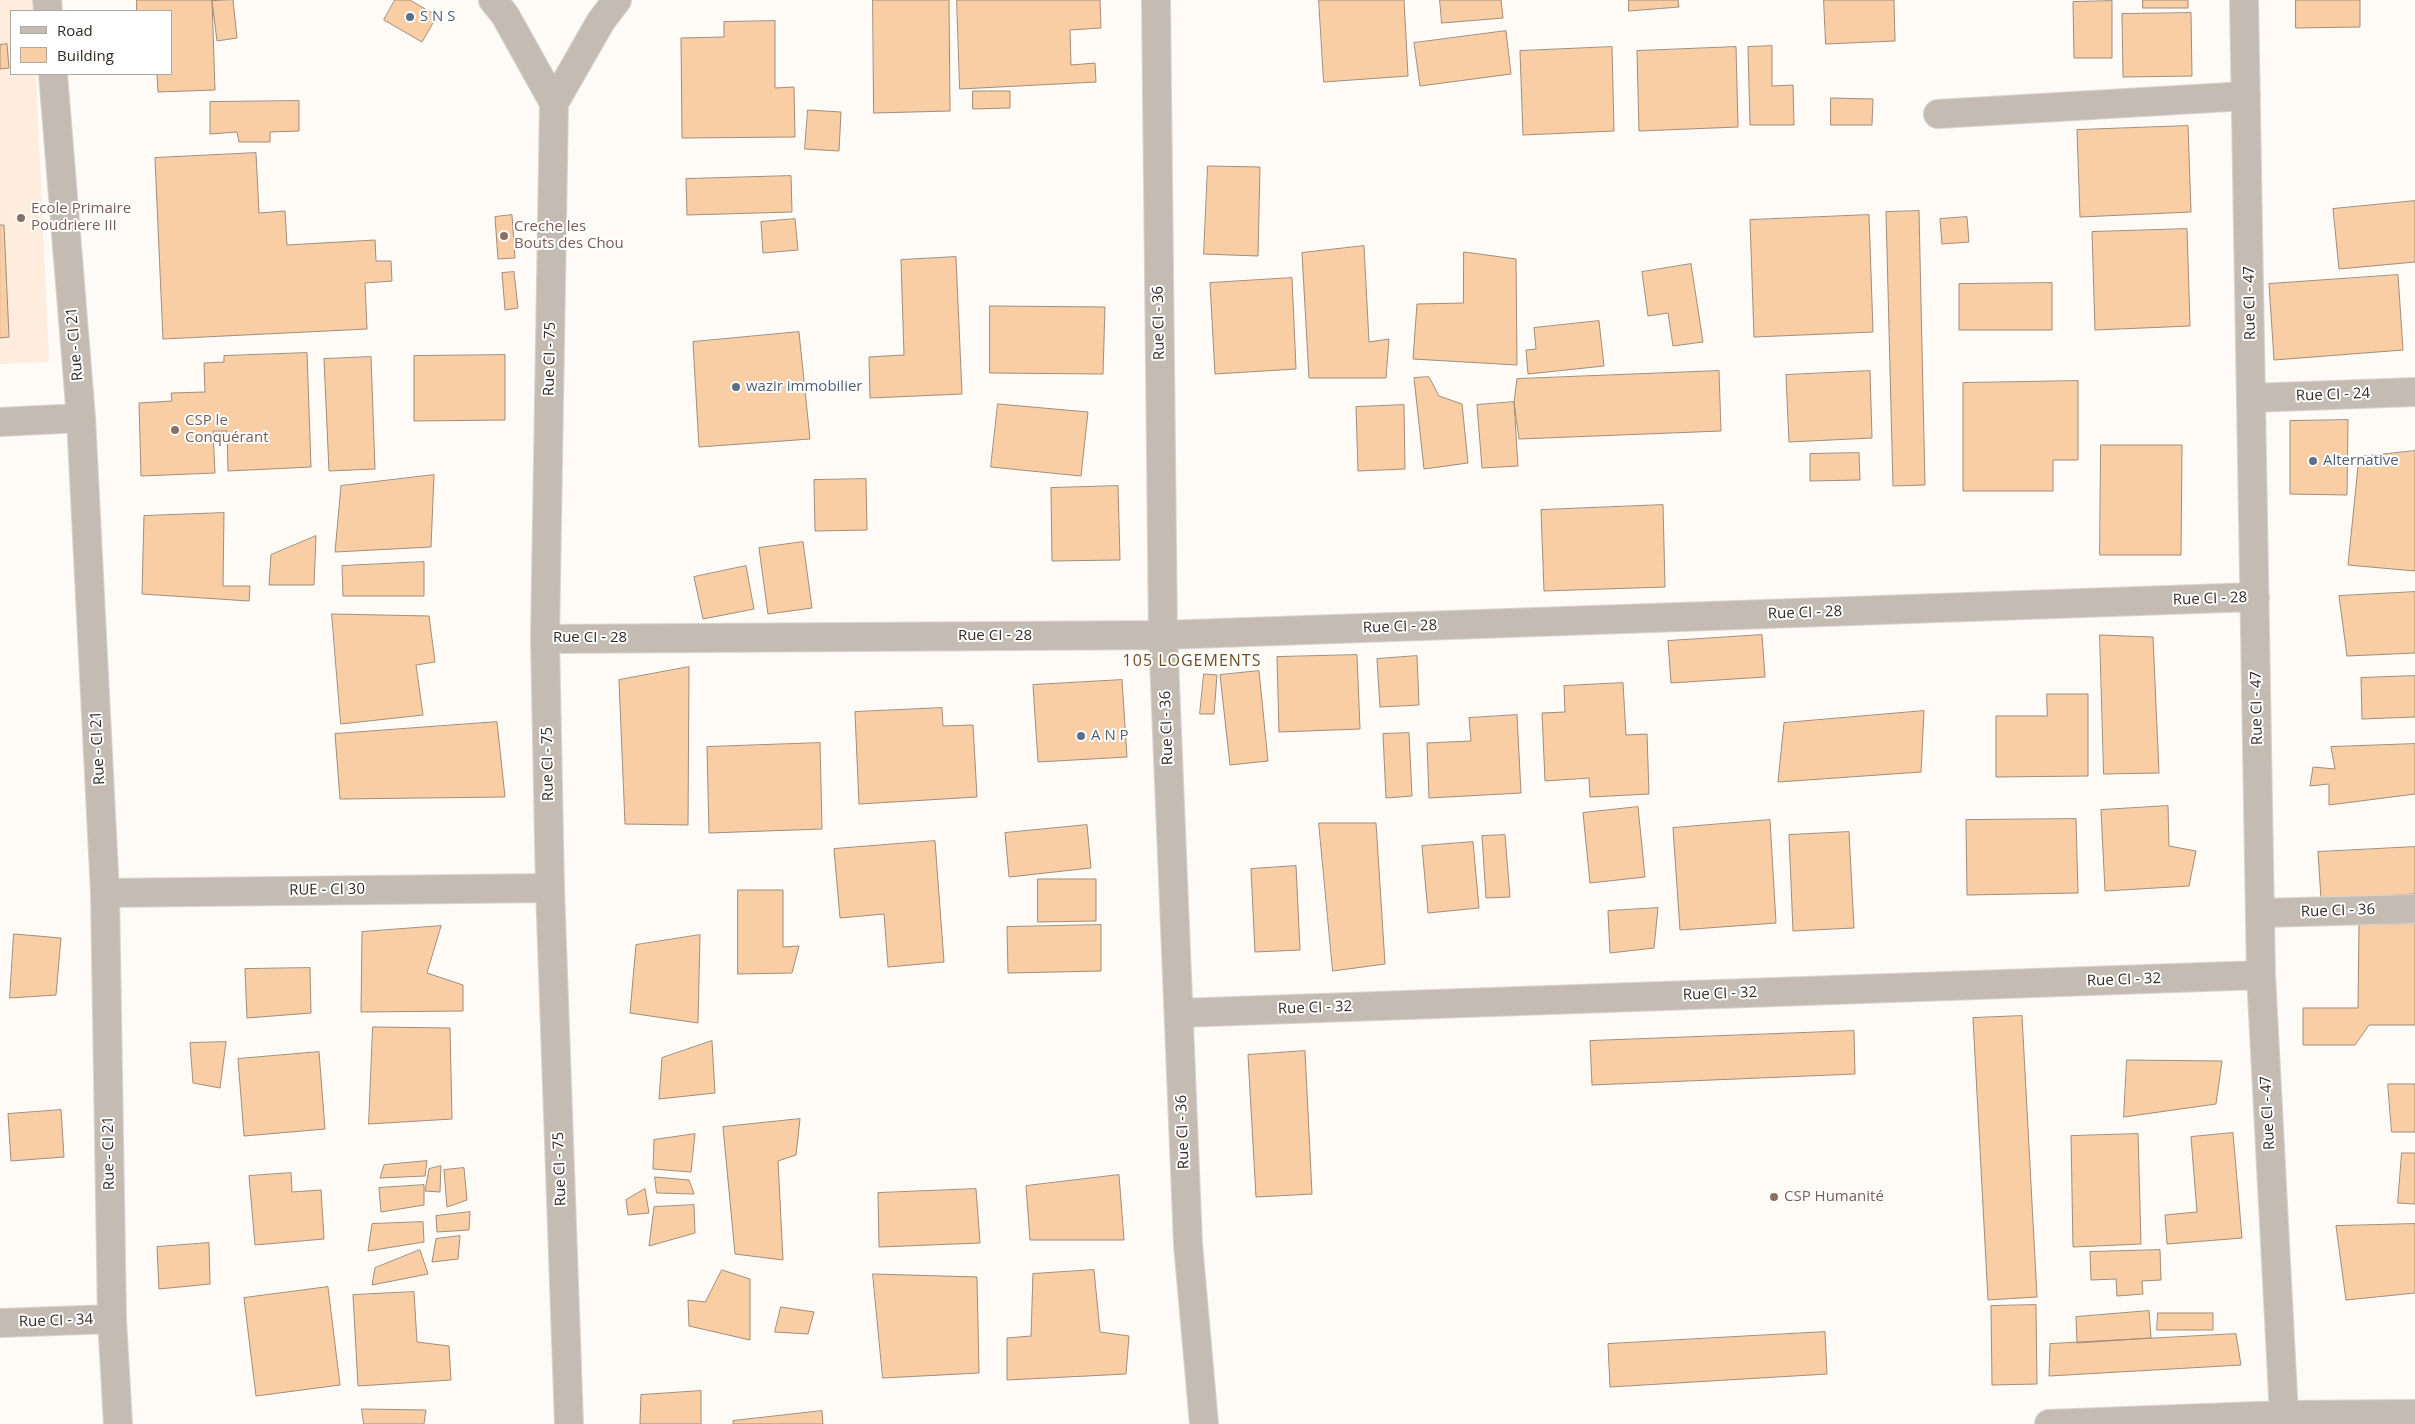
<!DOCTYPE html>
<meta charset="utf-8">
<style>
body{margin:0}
#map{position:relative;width:2415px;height:1424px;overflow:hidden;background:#fefaf6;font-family:"Open Sans",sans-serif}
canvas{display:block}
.legend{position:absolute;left:10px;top:10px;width:162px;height:65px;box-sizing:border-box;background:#fff;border:1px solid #ada9a6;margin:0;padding:6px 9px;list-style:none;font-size:15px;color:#312921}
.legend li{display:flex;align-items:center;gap:10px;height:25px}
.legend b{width:25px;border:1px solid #ada9a6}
</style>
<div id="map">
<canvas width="2415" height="1424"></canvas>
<ul class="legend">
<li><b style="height:6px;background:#c4bcb2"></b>Road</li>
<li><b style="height:14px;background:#f9cea5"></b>Building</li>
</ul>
</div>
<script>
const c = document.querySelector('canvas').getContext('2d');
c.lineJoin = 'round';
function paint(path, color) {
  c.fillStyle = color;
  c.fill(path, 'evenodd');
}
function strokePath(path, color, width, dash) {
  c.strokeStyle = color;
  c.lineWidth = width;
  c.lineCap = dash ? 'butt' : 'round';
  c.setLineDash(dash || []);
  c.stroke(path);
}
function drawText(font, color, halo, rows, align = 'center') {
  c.font = font + ' "Open Sans",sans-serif';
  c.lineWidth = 4;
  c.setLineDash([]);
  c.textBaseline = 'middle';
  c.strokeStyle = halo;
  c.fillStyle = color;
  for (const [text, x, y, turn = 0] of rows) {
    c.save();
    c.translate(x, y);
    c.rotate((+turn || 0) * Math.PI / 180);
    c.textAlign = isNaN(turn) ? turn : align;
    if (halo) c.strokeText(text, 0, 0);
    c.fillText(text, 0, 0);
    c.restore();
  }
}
paint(new Path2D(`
 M0 0H33V11H11V74H36L49 362 0 364Z`), '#feeddd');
const building = new Path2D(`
 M137 0H212L215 90 158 92 157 74H171V11H137Z
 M233 0 237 38 217 41 212 1Z
 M395 0H410L437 16 422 42 384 20Z
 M873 0H949L950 111 874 113Z
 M957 0H1100L1101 28 1070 30 1071 65 1095 63 1096 82 960 89Z
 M1319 0H1404L1408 76 1324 82Z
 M1440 0H1501L1503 18 1442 23Z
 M1629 0H1678L1679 7 1629 11Z
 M1824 0H1894L1895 41 1826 44Z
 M2143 0H2188V8H2143Z
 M2296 0H2360V27L2296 28Z
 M2112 1V58H2074L2073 2Z
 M2191 13 2192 76 2123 77 2122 14Z
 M775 21V88L794 87 795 137 682 138 681 38 724 37V22Z
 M1506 31 1511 74 1420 86 1414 43Z
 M7 44 9 68 0 69V45Z
 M1772 46V86L1793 85 1794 125H1750L1748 47Z
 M1612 47 1614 131 1523 135 1520 51Z
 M1736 47 1738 127 1639 131 1637 51Z
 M973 91H1010V108L973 109Z
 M1831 98 1873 99 1872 125H1831Z
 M299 101V131L270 132V142H239L237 132 210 134V102Z
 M808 110 841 112 839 151 805 149Z
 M2188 126 2191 212 2080 217 2077 130Z
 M256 153 259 213 285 211 287 245 375 240 376 261H391L392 281 365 283 367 329 163 339 155 158Z
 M1208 166 1260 167 1258 256 1204 254Z
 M791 176 792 212 687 215 686 179Z
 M2415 201V262L2339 269 2333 209Z
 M1919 211 1925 485 1893 486 1886 212Z
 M512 215 515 258 498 259 495 217Z
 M1869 215 1873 332 1754 337 1750 220Z
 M1967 217 1969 242 1942 244 1940 219Z
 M795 219 798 250 763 253 761 222Z
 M0 225H4L9 337 0 338Z
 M2187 229 2190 326 2095 330 2092 232Z
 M1364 246 1369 342 1389 339 1386 378H1309L1302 253Z
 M1464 252 1516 259 1517 365 1413 359 1417 304 1463 303Z
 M956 257 962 394 870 398 869 357 904 355 901 260Z
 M1691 264 1703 342 1673 346 1668 313 1648 316 1642 272Z
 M514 272 518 308 505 310 502 273Z
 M2398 275 2403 350 2274 360 2269 284Z
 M1292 278 1296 369 1215 374 1210 283Z
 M2052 283V330H1959V284Z
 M990 306 1105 307 1103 374 990 373Z
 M1599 321 1604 366 1528 374 1526 350 1536 349 1534 328Z
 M799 332 810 439 699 447 693 342Z
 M307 353 311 467 228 471 227 431H213L215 473 141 476 139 403 172 401 171 393 205 392 204 363 224 362V356Z
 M505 355V420L414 421V356Z
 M371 357 375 469 329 471 324 359Z
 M1719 371 1721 431 1519 439 1514 402 1517 379Z
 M1870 371 1872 438 1789 442 1786 375Z
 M1429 377 1439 396 1462 404 1468 463 1424 469 1414 378Z
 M2078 381V460H2053V491H1963V383Z
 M1514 402 1518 466 1482 468 1477 405Z
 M998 404 1088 412 1081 476 991 467Z
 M1404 405 1405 469 1358 471 1356 407Z
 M2348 420 2347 495 2290 494V421Z
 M2101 445H2182L2181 555H2100Z
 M2415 451V571L2348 565 2359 457Z
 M1859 453 1860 480 1810 481V454Z
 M434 475 431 547 335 552 341 486Z
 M866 479 867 530 815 531 814 480Z
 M1118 486 1120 560 1052 561 1051 488Z
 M1663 505 1665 587 1544 591 1541 510Z
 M224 513 223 586H250L249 601 142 594 144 516Z
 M316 536 314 585H269L271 555Z
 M803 542 812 608 768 614 759 548Z
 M424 562V596H343L342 566Z
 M746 566 754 609 703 619 694 577Z
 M2415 592V653L2347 656 2339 596Z
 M332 614 429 616 435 662 416 665 423 715 341 724Z
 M1762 635 1765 677 1671 683 1668 641Z
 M2100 635 2153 637 2159 773 2104 774Z
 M1357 655 1360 729 1279 732 1277 657Z
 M1417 656 1419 705 1380 707 1377 659Z
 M689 667 688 825 625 824 619 680Z
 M1259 671 1268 761 1230 765 1220 675Z
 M1204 674 1217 675 1214 714H1200Z
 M2415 676V717L2362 719 2361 678Z
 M1122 680 1127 757 1038 762 1033 685Z
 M1623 683 1626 735 1647 734 1649 794 1590 797 1589 778 1545 781 1542 713 1565 712 1564 686Z
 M2047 694H2088V776L1996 777V716H2047Z
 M942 708 943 726 973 725 977 797 859 804 855 712Z
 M1924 711 1921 772 1778 782 1784 723Z
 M1517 715 1521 793 1429 798 1427 743 1471 741 1469 718Z
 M497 722 505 797 340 799 335 734Z
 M1409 733 1412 796 1386 798 1383 734Z
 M820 743 822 829 709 833 707 747Z
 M2415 744V794L2329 805V784L2310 786 2313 767 2335 769 2331 747Z
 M2168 806 2169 846 2196 851 2189 886 2105 891 2101 810Z
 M1638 807 1645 877 1590 883 1583 813Z
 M2076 819 2078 893 1967 895 1966 820Z
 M1770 820 1776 923 1680 930 1673 828Z
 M1319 823H1376L1385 964 1333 971Z
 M1087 825 1091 868 1009 877 1005 833Z
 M1849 832 1854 928 1793 931 1789 835Z
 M1505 835 1510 897 1486 898 1482 836Z
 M935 841 944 962 888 967 884 914 840 918 834 849Z
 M1473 842 1479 908 1428 913 1422 846Z
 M2415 847V894L2321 899 2318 852Z
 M1296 866 1300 950 1255 952 1251 869Z
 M1038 879H1096V921L1038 922Z
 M738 890H783V947L799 946 792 973 738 974Z
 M1658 908 1654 948 1610 953 1608 911Z
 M2415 924V1025H2369L2355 1045H2303V1008H2358L2359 925Z
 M1101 925V971L1008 973 1007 927Z
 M441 926 427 973 463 985V1011L361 1012 362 932Z
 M14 934 61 938 56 995 10 998Z
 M700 935 698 1023 630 1013 636 945Z
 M310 968 311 1013 247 1018 245 969Z
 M2022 1016 2037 1297 1988 1300 1973 1018Z
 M373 1027 450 1028 452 1119 369 1124Z
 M1854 1031 1855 1074 1592 1085 1590 1041Z
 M712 1041 715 1093 659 1099 662 1058Z
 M226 1042 220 1088 193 1083 190 1043Z
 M1305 1051 1312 1194 1256 1197 1248 1055Z
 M319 1052 325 1129 244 1136 238 1059Z
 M2127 1060 2222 1061 2216 1104 2124 1117Z
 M2388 1084H2415V1132H2392Z
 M61 1110 64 1157 11 1161 8 1114Z
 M800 1119 796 1155 778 1161 783 1260 735 1254 723 1127Z
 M2233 1133 2242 1238 2167 1244 2165 1215 2197 1212 2191 1137Z
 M695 1134 691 1172 653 1169 654 1140Z
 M2138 1134 2141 1244 2073 1247 2071 1136Z
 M2402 1153H2415V1204L2398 1203Z
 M427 1161 425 1176 380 1178 384 1165Z
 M441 1166 440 1192 425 1191 429 1169Z
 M464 1168 467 1200 447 1207 444 1170Z
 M291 1173 292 1192 321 1190 324 1239 255 1245 249 1176Z
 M1119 1175 1124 1240H1030L1026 1186Z
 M655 1177 689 1180 694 1194 657 1193Z
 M424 1185V1205L381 1212 379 1188Z
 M645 1189 649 1213 628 1215 626 1200Z
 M976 1189 980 1243 879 1247 878 1193Z
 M694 1205 695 1233 649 1246 654 1207Z
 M470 1212 469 1230 437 1232 436 1216Z
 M423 1222 424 1242 368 1251 372 1224Z
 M2415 1224V1293L2346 1300 2336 1226Z
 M460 1236 458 1259 432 1262 436 1239Z
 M209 1243 210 1284 159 1289 157 1247Z
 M420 1250 428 1274 372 1285 375 1268Z
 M2160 1250 2161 1280 2142 1281 2143 1294 2117 1296 2116 1279 2091 1280 2090 1252Z
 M722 1270 750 1279V1340L689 1326 688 1300 705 1302Z
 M1094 1270 1100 1332 1129 1336 1126 1374 1007 1380V1338L1031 1336 1033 1274Z
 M873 1274 977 1277 979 1373 883 1378Z
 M328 1287 340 1385 256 1396 244 1298Z
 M414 1292 417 1342 449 1346 451 1380 358 1386 353 1295Z
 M2036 1305 2037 1384 1992 1385 1991 1306Z
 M781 1307 814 1312 808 1334 775 1332Z
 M2149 1311 2151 1338 2077 1343 2076 1317Z
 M2158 1313H2213V1330H2157Z
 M1825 1332 1827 1374 1610 1387 1608 1344Z
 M2236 1334 2241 1365 2049 1376 2050 1344Z
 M701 1391V1424H640L641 1395Z
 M362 1409 426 1410 424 1424H364Z
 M822 1411 823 1424H733V1421Z`);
paint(building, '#f9cea5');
strokePath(building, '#a18d7a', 1);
const minor = new Path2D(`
 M47 0 48 11
 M493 0 505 15 554 103
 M1156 0 1163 635 1188 1244 1204 1424
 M2244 0 2261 975 2284 1415
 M53 74 81 418 105 893 112 1319 118 1424
 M1938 114 2246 96
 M2251 398 2415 392
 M0 422 81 418
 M545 639 1163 635 2255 597
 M105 893 550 888
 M2261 913 2415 909
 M1179 1013 2261 975
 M0 1323 112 1319
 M569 1424 550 888 545 639 554 103 601 21 617 0
 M2049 1424 2284 1415 2415 1414`);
strokePath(minor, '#d9d4d0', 30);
strokePath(minor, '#c4bcb2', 28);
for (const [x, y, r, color] of [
 [410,17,5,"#5c6f8a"],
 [21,218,5,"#8d6e63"],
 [504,236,5,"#8d6e63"],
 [736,387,5,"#5c6f8a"],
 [175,430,5,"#8d6e63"],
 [2313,461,5,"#5c6f8a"],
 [1081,736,5,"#5c6f8a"],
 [1774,1197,5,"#8d6e63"]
]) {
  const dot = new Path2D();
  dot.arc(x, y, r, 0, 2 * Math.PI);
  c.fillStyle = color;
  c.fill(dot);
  strokePath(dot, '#fff', 2);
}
drawText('15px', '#4e5e75', '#fff', [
 ["S N S",420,17],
 ["wazir immobilier",746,387],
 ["Alternative",2323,461],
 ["A N P",1091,736]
], 'left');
drawText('15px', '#785e54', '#fff', [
 ["Ecole Primaire",31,209],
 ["Poudriere III",31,226],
 ["Creche les",514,227],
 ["Bouts des Chou",514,244],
 ["CSP le",185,421],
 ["Conquérant",185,438],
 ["CSP Humanité",1784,1197]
], 'left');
drawText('15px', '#312921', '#fff', [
 ["Rue CI - 47",2250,303,-91],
 ["Rue CI - 36",1159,323,-91],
 ["Rue - CI 21",75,344,-95],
 ["Rue CI - 75",550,359,-89],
 ["Rue CI - 24",2333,395,-2],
 ["Rue CI - 28",2210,599,-2],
 ["Rue CI - 28",1805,613,-2],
 ["Rue CI - 28",1400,627,-2],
 ["Rue CI - 28",995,636],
 ["Rue CI - 28",590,638],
 ["Rue CI - 47",2257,708,-91],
 ["Rue CI - 36",1167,728,-92],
 ["Rue - CI 21",98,748,-93],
 ["Rue CI - 75",548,764,-91],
 ["RUE - CI 30",327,890,-1],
 ["Rue CI - 36",2338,911,-2],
 ["Rue CI - 32",2124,980,-2],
 ["Rue CI - 32",1720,994,-2],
 ["Rue CI - 32",1315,1008,-2],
 ["Rue CI - 47",2268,1113,-93],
 ["Rue CI - 36",1183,1132,-92],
 ["Rue - CI 21",109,1153,-91],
 ["Rue CI - 75",560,1169,-92],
 ["Rue CI - 34",56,1321,-2]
]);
c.letterSpacing = '1px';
drawText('16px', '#714c1d', '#fff', [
 ["105 LOGEMENTS",1192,661]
]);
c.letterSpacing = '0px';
</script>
